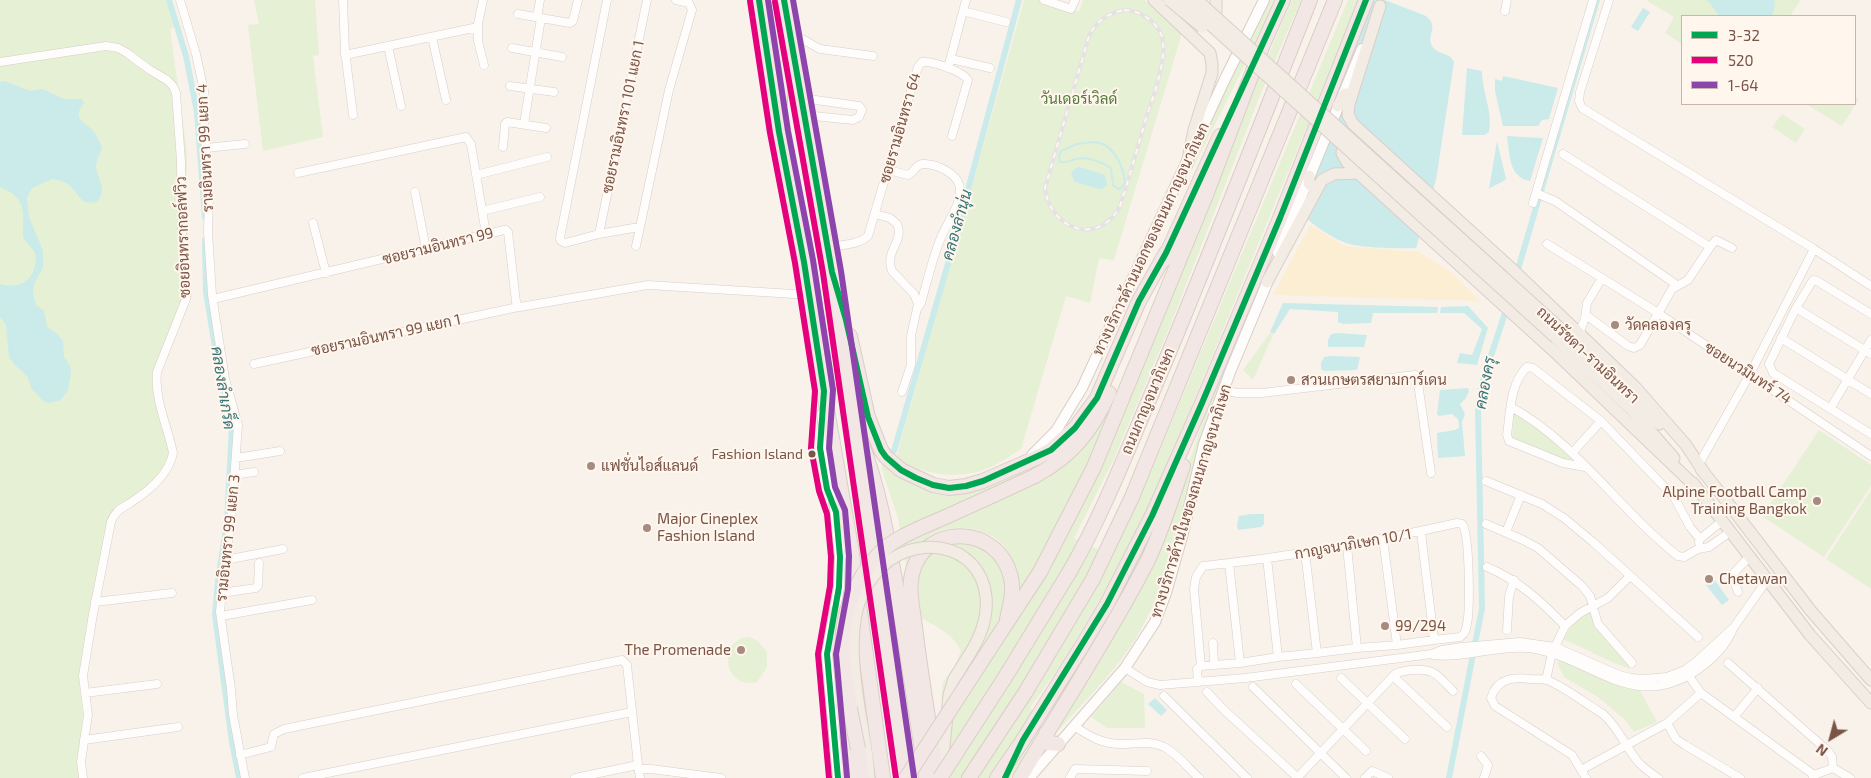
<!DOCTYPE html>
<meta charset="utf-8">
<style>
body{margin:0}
#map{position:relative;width:1871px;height:778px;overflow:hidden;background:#f8f2eb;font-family:"Exo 2",sans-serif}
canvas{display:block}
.legend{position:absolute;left:1681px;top:15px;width:175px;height:90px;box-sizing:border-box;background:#fff6ed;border:1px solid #cab5ab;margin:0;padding:6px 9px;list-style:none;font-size:15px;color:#7a5447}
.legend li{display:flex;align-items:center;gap:10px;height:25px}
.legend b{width:25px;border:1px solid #cab5ab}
.north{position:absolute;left:1806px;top:713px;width:50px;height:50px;-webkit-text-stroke:4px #fff6ed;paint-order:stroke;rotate:217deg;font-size:14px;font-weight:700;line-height:20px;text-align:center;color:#7a5447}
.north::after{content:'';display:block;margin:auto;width:18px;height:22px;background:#7a5447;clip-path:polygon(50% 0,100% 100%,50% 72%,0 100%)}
</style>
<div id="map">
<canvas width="1871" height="778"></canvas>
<ul class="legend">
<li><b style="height:6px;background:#00a651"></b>3-32</li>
<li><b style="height:6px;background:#e5007d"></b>520</li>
<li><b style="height:6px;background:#8e44ad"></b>1-64</li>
</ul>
<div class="north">N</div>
</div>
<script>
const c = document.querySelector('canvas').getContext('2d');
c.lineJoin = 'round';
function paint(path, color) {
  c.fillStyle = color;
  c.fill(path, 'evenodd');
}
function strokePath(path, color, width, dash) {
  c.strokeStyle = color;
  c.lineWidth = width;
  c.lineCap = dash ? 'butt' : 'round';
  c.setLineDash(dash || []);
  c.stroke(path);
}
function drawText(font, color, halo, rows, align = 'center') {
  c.font = font + ' "Exo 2",Sarabun,sans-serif';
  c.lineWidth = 4;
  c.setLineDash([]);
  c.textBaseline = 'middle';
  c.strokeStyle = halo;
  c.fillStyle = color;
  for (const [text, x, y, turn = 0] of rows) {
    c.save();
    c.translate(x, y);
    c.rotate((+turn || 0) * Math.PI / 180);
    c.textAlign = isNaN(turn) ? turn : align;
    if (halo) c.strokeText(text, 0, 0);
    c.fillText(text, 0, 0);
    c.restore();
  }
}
paint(new Path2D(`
 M0 0H166L175 27 170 29 187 152 186 207 192 296 153 376V388L171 450 167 463 150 485 133 499 114 508 109 518 92 599 79 681 83 714 82 730 79 746 80 778H0Z
 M254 0H315L319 55 313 56 323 137 263 151 248 25 259 24Z
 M1024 0H1048L1079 12 1083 0H1145L1182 33 1114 260 1099 258 1090 303 1066 296 1021 449C1011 455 1001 462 991 467 961 481 922 475 896 458Z
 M1267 0H1274L1257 41 1192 170 1188 168Z
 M1292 0H1301L1261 93 1170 326 1113 461 1074 538 1110 555 1144 488 1348 0H1359L1177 441 1144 516 1098 603 1062 663 1030 708 1040 716 1173 475 1160 520 1135 573 1110 617 1045 719 1011 778H948L950 726 963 654 941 699 943 682 954 667 961 651C954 634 934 625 919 617L916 574 925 555 952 540 979 545 995 557 1004 569 1007 585 1006 606 993 629 1006 634 1064 534Z
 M1646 0H1801L1790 16H1682V44L1665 33 1674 17Z
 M1855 96 1859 99 1842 126 1806 104H1855Z
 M1782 114 1805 129 1796 143 1772 127Z
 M1270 333 1273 335 1253 380 1243 370Z
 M1229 356C1221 380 1212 404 1205 428 1185 498 1175 570 1139 633 1118 669 1086 699 1059 730H1056L1178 494 1203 421Z
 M1109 402 1114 404 1075 495 1020 593 1015 599C1017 581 1018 565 1007 550 990 525 946 520 923 541 917 548 912 560 907 568L897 515 882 470 881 458 948 491 1034 464 1036 477Z
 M1514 413C1535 427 1562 442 1576 464L1512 439Z
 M1819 430 1871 465V486L1824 557 1762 516Z
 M1871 490V589L1826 559Z
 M1592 609 1629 664 1630 669C1606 661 1586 648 1562 639L1576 621Z
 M749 637 758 641 767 652V667L757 682C724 690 716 639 749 637Z
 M1561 658 1638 687 1657 722 1634 732 1624 719 1598 697 1564 677 1557 663Z
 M1121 682 1144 694 1145 728H1107L1091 717Z`), '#e6f0d4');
paint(new Path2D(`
 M1310 225 1345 246 1419 252 1451 272 1480 301 1273 295Z`), '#fceed2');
paint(new Path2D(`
 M1359 0H1385L1426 16C1440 28 1426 33 1432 46 1437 55 1450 52 1454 62L1436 180 1416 248C1402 249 1359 248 1346 243 1322 234 1302 215 1283 197Z
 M1705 0H1774L1775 6 1772 16H1719L1709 2Z
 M1643 8 1650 12 1638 31 1631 27Z
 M1467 68 1482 71C1482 92 1493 111 1489 132L1484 135H1462Z
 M1503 76 1558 88 1549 119 1542 120 1538 126H1503L1495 91V79L1502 81Z
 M5 81 30 91 42 89 64 99H82L84 103C70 121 87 122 95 133 97 137 100 143 102 148 100 154 96 160 96 167 98 181 108 189 97 202 79 205 81 196 71 187 66 182 59 180 52 179L32 188 27 198 29 217 43 251V267L34 284 33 294 36 305 44 311 47 326 58 335 63 341 64 357 70 366 71 373 68 390 61 400 48 403 42 400 32 389 27 376 15 365 9 357 6 325 0 317V284C17 289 32 283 35 265 36 261 36 257 35 253 32 247 26 243 23 237 22 223 27 205 14 195 10 191 5 190 0 187V82Z
 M1507 136 1543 138 1530 181C1508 177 1510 154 1507 136Z
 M1497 141 1506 179C1501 184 1495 184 1489 189Z
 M1079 167 1105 175 1107 184 1104 188 1099 189 1075 182 1071 174 1074 169Z
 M1283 303 1438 307 1437 313H1373L1371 323 1343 324 1338 322V312L1290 309 1274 334 1270 332Z
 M1468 306 1488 328 1477 365 1457 363 1460 353 1472 355 1482 329 1464 313H1440L1441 307Z
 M1337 333 1367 335 1364 347H1328V340L1331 334Z
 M1330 356 1360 357 1357 370 1324 371 1321 369V363L1324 357Z
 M1468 388 1469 391 1466 398 1460 404 1465 414 1462 422 1465 456 1438 458 1437 433 1455 430 1459 428 1458 419 1452 414 1439 416 1437 414 1440 390Z
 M1251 514H1264V524L1261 527 1238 530 1237 525 1239 516Z
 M1714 579 1729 600 1722 605 1706 585Z
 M1155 698 1167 710 1161 716 1148 704Z`), '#caebea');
strokePath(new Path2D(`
 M1093 142C1113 142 1123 165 1125 182L1121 188 1118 189 1113 185 1111 168C1102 162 1087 156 1076 159 1070 160 1067 163 1060 162L1059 157 1061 151 1077 144Z`), '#caebea', 2);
strokePath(new Path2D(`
 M169 0 186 56 197 112 205 217
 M205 240 206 292 216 353 232 426 227 523 218 581 215 615 232 742 239 778
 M1516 276 1597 0
 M894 451 949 260 1019 0
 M1449 778 1482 608 1478 411 1483 380 1507 307`), '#caebea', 6);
const street = new Path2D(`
 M180 0 196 54 204 91V118L209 195 208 232 212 295 225 379 238 425 231 523 225 560 220 612 231 689 233 715 245 778
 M343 0 345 51 353 115
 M483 0 478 24V41L484 65
 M607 0 560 238 561 241 565 243 599 234 639 227
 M1044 0 1071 9 1075 0
 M1609 0 1580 92 1579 101 1582 108 1814 249 1871 286
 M963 11 1006 22
 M1505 11 1507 0
 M518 14 570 23 573 21 578 0
 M537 17 540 0
 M432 37 446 100
 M791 39H802L820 49 873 56
 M388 46 401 106
 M512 48 562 57
 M345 55 478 27
 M951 59 990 68
 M0 62 106 46 118 48 127 53 150 70 167 80 173 86 176 93 181 161 182 230 186 299 157 372C154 399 168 427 173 453 169 474 150 490 133 501 123 508 115 510 111 522L93 614 83 676 88 715 81 762 83 778
 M948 68 966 0
 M510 86 554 92
 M801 98 859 106 862 110 859 117 853 120 804 115
 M524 124 541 18
 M503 147 505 124 507 122 546 128
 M206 148 245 144
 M1563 154 1710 247 1688 280 1672 289 1640 345 1634 348 1628 346 1586 315
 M888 170 908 175C914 173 915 165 922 164 936 163 960 174 960 190 960 207 946 224 940 240 932 260 927 282 921 303L918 308
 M298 173 466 137 471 144 486 234
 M476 175 547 157
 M415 192 426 249
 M1536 193 1555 201 1677 285
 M1533 203 1593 0
 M482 211 540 197
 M875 214 890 218 897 224C905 241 884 251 892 271L914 294 918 304 911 336V365L902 392
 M313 223 326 273
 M599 234 647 0
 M1547 244 1655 311 1871 456
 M636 246 669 90 692 10 689 3 676 0
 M828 247C841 245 858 245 868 236L918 67 922 62C933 61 962 71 968 80L952 136
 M1710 247 1716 240 1732 248
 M213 299 504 230H506L508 232 516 302 518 307H520L648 285 810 295
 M1796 308 1871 354
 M1871 314 1817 281 1813 280 1796 308 1769 364 1773 373 1871 434
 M1579 334 1585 318 1587 303 1602 278
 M1781 338 1871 394
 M254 364 518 307
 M1223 390 1237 393H1262L1415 375 1417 377 1418 383 1431 473
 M1511 407C1577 443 1619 510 1678 556L1684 557 1698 549 1709 547 1730 532
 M1830 409 1871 340
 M1573 452 1601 421
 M236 458 280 451
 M1699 464 1750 374 1814 249
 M1585 467 1563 463 1509 441 1507 435C1510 414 1510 383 1527 367L1533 368 1601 421 1674 497 1690 527 1700 539
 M234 475 254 472
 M1486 481 1542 504 1564 518 1593 542 1698 637
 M1486 524 1523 540 1538 548 1582 586 1590 596 1598 624 1632 663
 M1506 532 1521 495
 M1699 542 1700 539 1722 521
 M225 560 283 549
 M1487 567C1518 580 1542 602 1565 626
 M1738 592 1732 575 1749 557
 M221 593 256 588 258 586 259 563
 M95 602 172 593
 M221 616 312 600
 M1507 630 1509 596 1514 580
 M1213 643 1214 664
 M1397 645 1434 640 1421 532
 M1357 648 1397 645 1383 539
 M1317 653 1357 648 1347 546
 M1433 655C1465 659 1496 645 1528 648 1590 655 1631 714 1696 671 1712 660 1726 646 1733 629
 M1278 657 1317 653 1305 552
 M1240 663 1278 657 1267 558
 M1728 663 1828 751 1832 757 1833 768
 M1201 666 1194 589 1196 577 1203 566C1289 557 1373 542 1457 523L1462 524C1470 533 1470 610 1467 624 1466 630 1465 634 1460 637L1434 640
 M1125 668 1147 682 1160 685 1245 678 1432 654 1442 650 1462 647 1520 642 1555 647 1619 675 1631 678 1644 679 1667 677 1685 670 1697 661 1734 627 1767 580
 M1686 672 1701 693 1814 775
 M1393 676 1447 727
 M1341 678 1405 739
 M1546 680 1552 653 1565 626 1580 613 1608 598 1630 576
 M1198 682 1197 669 1201 666 1240 663 1229 563
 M1296 684 1366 751
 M1253 687 1346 778
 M1207 692 1223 709 1298 778
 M85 693 157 684
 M1164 696 1247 778
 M1734 717 1758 688
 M1667 723 1676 739 1685 745 1740 778
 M1074 726C1089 736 1102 744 1121 744 1136 744 1150 740 1164 747 1177 753 1188 768 1199 778
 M84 740 178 727
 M240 755 271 747 274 734 284 729 622 660 627 665 638 765
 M1481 756 1488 765 1484 778
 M639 769H651L721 778
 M1581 770 1667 723 1701 693
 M303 778 632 712
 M575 778 638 765 640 778
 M1070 778 1075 769 1147 771
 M1297 778 1395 674C1401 671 1405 671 1411 670 1435 668 1437 675 1453 691
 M1365 778 1372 771 1388 778
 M1586 778 1572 755 1495 706 1491 698C1497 678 1513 677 1531 679 1536 679 1542 679 1547 680 1565 687 1586 704 1603 714 1619 728 1626 748 1639 763 1645 769 1652 774 1658 778
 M1813 778 1814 775 1833 768 1850 778`);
const secondary = new Path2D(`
 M1278 253 1362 49
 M822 414 833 489 840 557 839 587 827 654 838 778
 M1032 455 1056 431 1082 388 1224 81 1264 0
 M1029 778 1125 668 1155 622 1166 593 1183 533 1204 444 1230 372 1270 276`);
const primary = new Path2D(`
 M773 0C778 39 787 80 779 119
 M1154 0 1210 53 1212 64V73L1194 130 1187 164
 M1380 6 1349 104 1348 115 1353 124 1511 268 1635 387 1686 445 1705 474
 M1211 24 1216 14V0
 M1338 106 1345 94 1348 95 1350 99
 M1349 139 1343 145 1342 153 1347 162 1358 173 1559 356 1697 488
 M1309 176V183L1313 187H1318
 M1267 282 1322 180 1334 174 1358 173
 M1562 330 1610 374 1659 424
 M1556 338 1633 411 1674 458
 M1701 469 1721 494 1811 611 1871 680
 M1693 483 1810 635 1871 703
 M858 701 867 756 869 778
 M941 777 949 695 954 679 969 655`);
const highway = new Path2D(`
 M759 0 778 125 804 262 818 358 851 547 883 778
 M784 0 832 272 905 778
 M1260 51 1283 0
 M1164 260 1220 136
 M850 336 868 417 881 450 886 457 901 470 933 485 949 488 966 486 983 481 1038 457 1051 450 1075 428 1097 398 1139 301 1166 253
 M862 444C878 486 886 530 894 574 906 642 916 710 926 778
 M1035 476C1072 456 1092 431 1109 393
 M1070 571C1104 512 1128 448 1155 386 1209 258 1259 129 1310 0
 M836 612 837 648
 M1002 630 1040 572 1094 467 1206 195 1264 42
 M842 699 848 743 849 778
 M1046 733 1049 743 1058 744
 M858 749 862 778
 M937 778C930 728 921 677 915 627 913 610 908 590 912 574 923 523 999 523 1011 578 1014 591 1010 606 1007 619
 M969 778 1025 693 1093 579 1132 497 1335 0
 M997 778 1023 740 1082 646 1107 604 1152 516 1202 403 1280 218 1366 0
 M1020 778C1062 706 1109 636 1147 562 1162 531 1172 498 1183 466`);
strokePath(street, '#d7cdc8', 9);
strokePath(secondary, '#d8cdc7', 12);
strokePath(primary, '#dacec8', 13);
strokePath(highway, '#dacec8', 16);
strokePath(street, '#fefdfc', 8);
strokePath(secondary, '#fefdfc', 10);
strokePath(primary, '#f3ece5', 11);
strokePath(highway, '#f2e7e4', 14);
const rail = new Path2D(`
 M1124 10C1139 10 1157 21 1162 37 1168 61 1152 98 1145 122 1137 150 1129 178 1120 206 1100 246 1050 231 1045 188L1089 36C1097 20 1107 14 1124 10Z`);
strokePath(rail, '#e5e2e6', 4);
strokePath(rail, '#fff6ed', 2, [5.5]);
const primaryBridge = new Path2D(`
 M1169 0 1202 27
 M1183 0 1556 338
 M1197 0 1562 330
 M858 701C854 671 850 640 857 610 860 596 867 584 876 573 910 532 980 540 986 597 988 618 980 638 969 655`);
const highwayBridge = new Path2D(`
 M858 749C851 711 838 663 844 625 849 592 870 554 900 538 916 529 935 522 952 514 979 502 1007 489 1035 476
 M906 778 1002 630
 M940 778 1004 679 1070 571`);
strokePath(primaryBridge, '#dacec8', 13, []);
strokePath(highwayBridge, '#dacec8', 16, []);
strokePath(primaryBridge, '#f3ece5', 11);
strokePath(highwayBridge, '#f2e7e4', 14);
strokePath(new Path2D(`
 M759 0 779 132 804 262 824 391 820 448 827 489 836 512 840 557 839 587 827 654 838 778
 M784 0 832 272 846 320 868 417 881 450 886 457 901 470 916 478 933 485 949 488 966 486 983 481 1051 450 1075 428 1097 398 1139 301 1166 253 1283 0
 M1005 778 1023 740 1107 604 1152 516 1202 403 1280 218 1366 0`), '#00a651', 6);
strokePath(new Path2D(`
 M750 1 770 133 795 263 815 391 811 448 819 491 827 514 831 557 830 586 818 654 829 778
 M775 2 823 273 896 778`), '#e5007d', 6);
strokePath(new Path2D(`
 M768 0 788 131 813 260 833 390 829 448 835 487 845 510 849 556 848 589 836 654 847 777
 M793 0 841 271 914 777`), '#8e44ad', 6);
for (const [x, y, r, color] of [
 [1615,325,5,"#a68b80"],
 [1291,380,5,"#a68b80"],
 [812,454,4.5,"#7a5447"],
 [591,466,5,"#a68b80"],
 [1817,501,5,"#a68b80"],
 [647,528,5,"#a68b80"],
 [1709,579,5,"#a68b80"],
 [1385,626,5,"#a68b80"],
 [741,650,5,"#a68b80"]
]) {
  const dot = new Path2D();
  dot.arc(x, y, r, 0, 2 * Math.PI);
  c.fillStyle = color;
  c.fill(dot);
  strokePath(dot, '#fff6ed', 2);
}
drawText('14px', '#7a5447', '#fff6ed', [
 ["Fashion Island",803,454]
], 'right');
drawText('15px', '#557a3c', '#fff6ed', [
 ["วันเดอร์เวิลด์",1079,99]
]);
drawText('15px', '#7a5447', '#fff6ed', [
 ["ซอยรามอินทรา 101 แยก 1",623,117,-78],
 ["ซอยรามอินทรา 64",900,128,-74],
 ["รามอินทรา 99 แยก 4",205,148,-93],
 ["ซอยอินทรากอล์ฟวิว",183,237,-92],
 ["ทางบริการด้านนอกของถนนกาญจนาภิเษก",1151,239,-65],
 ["ซอยรามอินทรา 99",438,246,-14],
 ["ซอยรามอินทรา 99 แยก 1",386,335,-12],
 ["ถนนรัชดา-รามอินทรา",1588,355,43],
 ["ซอยนวมินทร์ 74",1748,373,33],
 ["ถนนกาญจนาภิเษก",1148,401,-67],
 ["ทางบริการด้านในของถนนกาญจนาภิเษก",1191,501,-73],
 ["รามอินทรา 99 แยก 3",228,538,-84],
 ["กาญจนาภิเษก 10/1",1353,544,-10]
]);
drawText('15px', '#7a5447', '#fff6ed', [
 ["วัดคลองครุ",1625,325],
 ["สวนเกษตรสยามการ์เดน",1301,380],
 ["แฟชั่นไอส์แลนด์",601,466],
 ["Alpine Football Camp",1807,492,"right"],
 ["Training Bangkok",1807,509,"right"],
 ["Major Cineplex",657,519],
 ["Fashion Island",657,536],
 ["Chetawan",1719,579],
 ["99/294",1395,626],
 ["The Promenade",731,650,"right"]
], 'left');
drawText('italic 16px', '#377579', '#fff6ed', [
 ["คลองลำนุ่น",957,225,-74],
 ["คลองครุ",1485,383,-79],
 ["คลองลำเกร็ด",223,388,81]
]);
</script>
